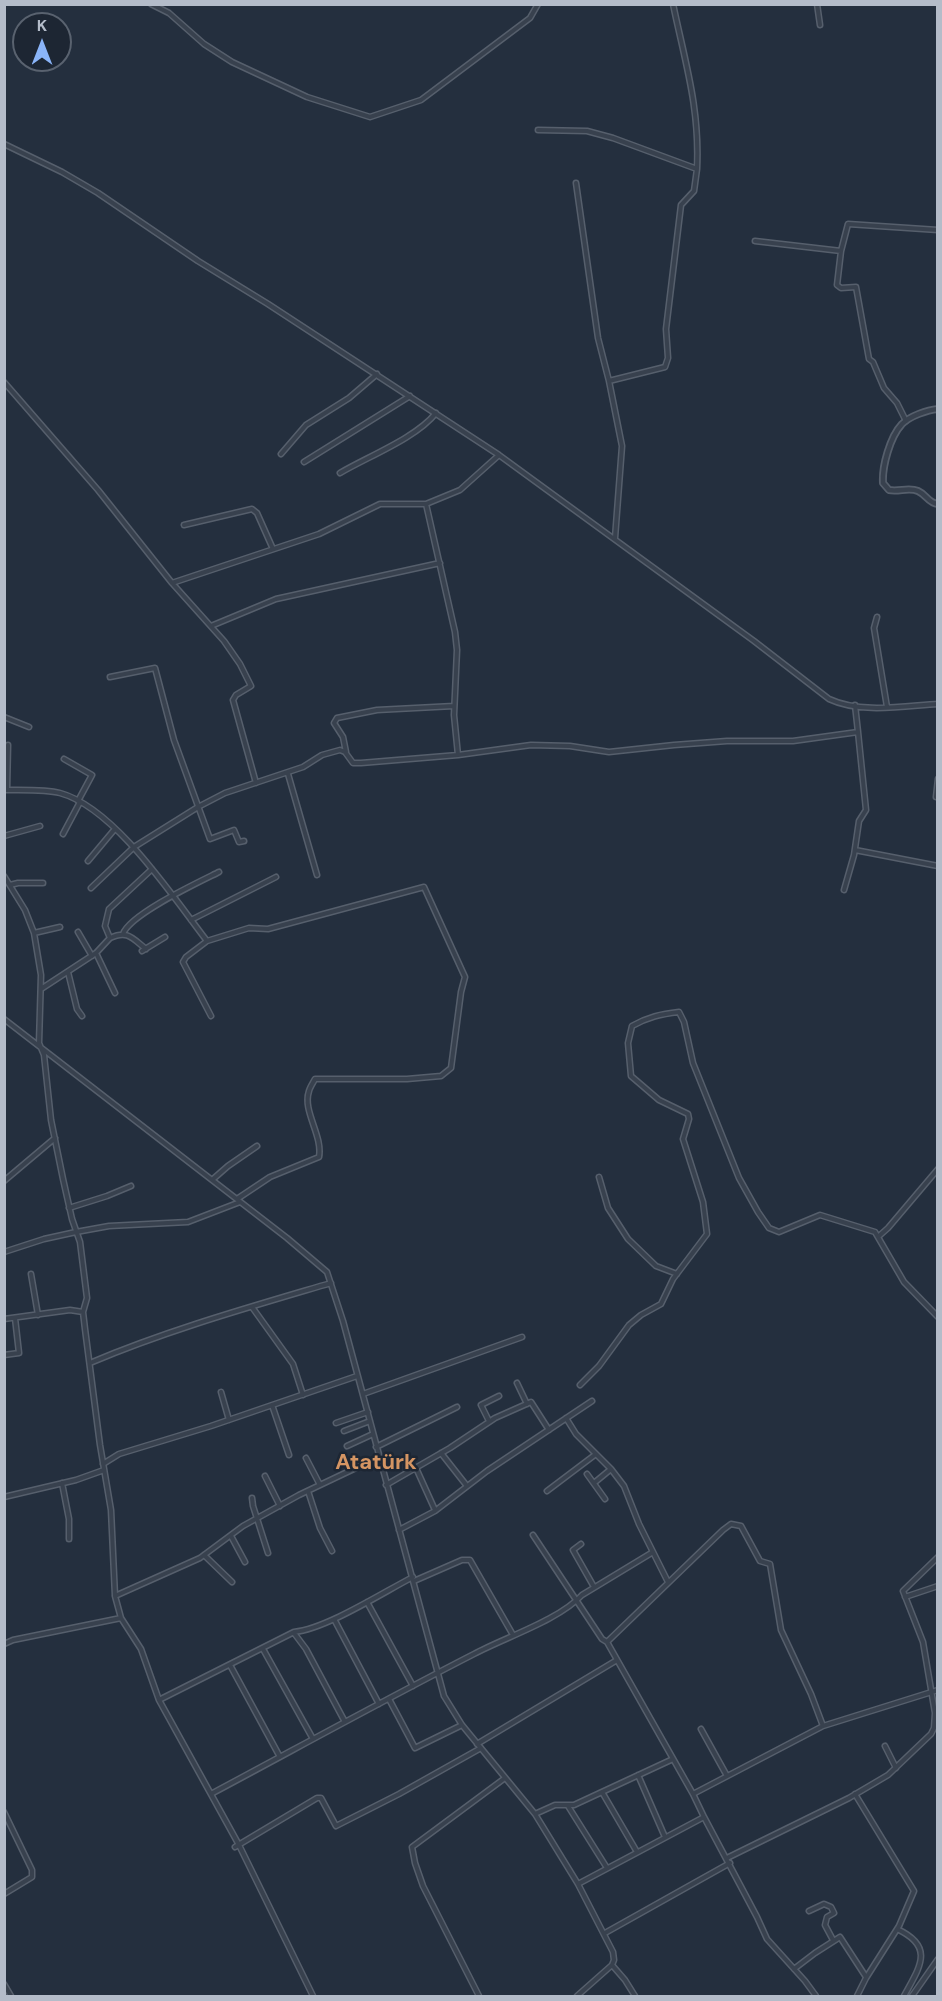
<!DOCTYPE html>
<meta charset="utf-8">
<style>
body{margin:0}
#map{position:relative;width:942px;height:2001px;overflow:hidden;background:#242f3e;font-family:"DM Sans",sans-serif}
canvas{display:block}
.frame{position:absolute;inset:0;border:6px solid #b4bcc9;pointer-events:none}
.north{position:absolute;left:12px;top:12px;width:60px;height:60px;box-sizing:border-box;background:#1d2633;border:2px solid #59626f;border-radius:50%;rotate:0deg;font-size:16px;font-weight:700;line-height:24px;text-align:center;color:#b4bcc9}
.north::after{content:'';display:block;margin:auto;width:21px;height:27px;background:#8ab4f8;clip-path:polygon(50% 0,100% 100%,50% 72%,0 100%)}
</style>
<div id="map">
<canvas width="942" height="2001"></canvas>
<div class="frame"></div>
<div class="north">K</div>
</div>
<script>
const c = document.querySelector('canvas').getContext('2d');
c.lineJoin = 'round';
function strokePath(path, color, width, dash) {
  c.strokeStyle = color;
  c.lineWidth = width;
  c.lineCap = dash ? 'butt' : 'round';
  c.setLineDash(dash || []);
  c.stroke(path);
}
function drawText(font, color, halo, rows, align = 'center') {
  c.font = font + ' "DM Sans",sans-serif';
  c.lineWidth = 5;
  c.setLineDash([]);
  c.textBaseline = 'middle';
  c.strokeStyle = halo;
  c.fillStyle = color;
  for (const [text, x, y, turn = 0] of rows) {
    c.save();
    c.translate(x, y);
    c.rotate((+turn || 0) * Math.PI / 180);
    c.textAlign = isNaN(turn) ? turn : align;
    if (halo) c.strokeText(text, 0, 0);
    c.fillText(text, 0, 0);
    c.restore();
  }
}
const minor = new Path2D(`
 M151 4 169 13 204 44 232 62 307 97 370 117 421 100 530 18 538 4
 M673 4C685 62 700 108 697 169
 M817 4 820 25
 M538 130 587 131 613 138 697 169 694 191 681 205 666 329 668 358 665 367 609 381 622 446 615 538
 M4 144 62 172 98 193 198 261 268 304 499 455 754 641 829 699C861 714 904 706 938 704
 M576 183 598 338 609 381
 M755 241 841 251 848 224 938 230
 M841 251 837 285 841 288 856 287 869 359 873 362 884 388 897 403 906 421
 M4 382 98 490 172 583 224 641 240 664 251 686 236 695 233 700 256 783
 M281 454 306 425 349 398 377 374
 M304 462 410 396
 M340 473C369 456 416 438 436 413
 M184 525 252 509 257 513 273 549
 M172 583 319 534 380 504H426
 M877 617 874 628 887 707
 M211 626 276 599 440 563
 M110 677 155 668 174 740 210 839 234 830 239 842 244 841
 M4 717 29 727
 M346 752 343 737 334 723 337 718 377 710 454 706
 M458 755 454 715 457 650 455 632 426 504 460 490 499 455
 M64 759 92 775 78 801
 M288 774 317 875
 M4 790C19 790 46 789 60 793 115 808 173 897 207 941L249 928 268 929 424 887 465 977 461 992 451 1068 441 1076 407 1079H315C313 1083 310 1087 309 1091 302 1111 323 1135 319 1157L270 1177 237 1199
 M7 790 8 745
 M936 797 938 779
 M63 834 80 802
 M4 836 40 826
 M855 850 938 866
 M88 861 114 830
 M4 876 25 910 34 933 41 975 39 1043 44 1055 51 1120 63 1179 72 1219 80 1242 87 1298 83 1312 85 1329 100 1445 111 1510 115 1596 121 1618 141 1649 159 1700 239 1845 313 1996
 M10 885 18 883H43
 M91 888 134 847 198 807 225 793 303 767 322 755 340 750 345 752 353 763H361L458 755 531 745 570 746 609 752 674 745 727 741H793L858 732 855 705
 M844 890 854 855 859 821 866 810 858 732
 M191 920 276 877
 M78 932 92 956
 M34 933 60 927
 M123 934C130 914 199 882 219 872
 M110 938C128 930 132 938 146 949
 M207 941 186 957 183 962 211 1016
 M142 951 165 937
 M96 953 115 993
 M68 972 77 1009 82 1016
 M41 989 96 953 110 938 105 926 109 909 152 869
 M4 1019 287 1238 327 1272 343 1321 444 1696 462 1725 535 1814 578 1884 613 1952 614 1960 612 1965 577 1996
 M599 1177 608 1208 628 1239 656 1266 677 1274
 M212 1180 228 1166 257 1146
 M4 1181 55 1138
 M69 1208 107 1196 131 1186
 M879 1236 888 1228 938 1169
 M4 1252 44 1239 76 1232 109 1226 188 1222 240 1202
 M31 1274 38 1315
 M252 1307 293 1364 303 1395
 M4 1319 70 1310 83 1312
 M4 1355 19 1353 15 1318
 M90 1363C168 1330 250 1307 331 1283
 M517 1383 527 1404
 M580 1385 599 1366 629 1325 641 1315 661 1304 673 1279 707 1234 703 1202 683 1139 689 1119 688 1114 659 1100 631 1076 628 1043 632 1026C648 1017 661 1014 679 1012L684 1022 693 1063 739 1178 758 1212 769 1228 779 1232 820 1215 875 1232 904 1282 938 1317
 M221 1392 229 1420
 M363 1394 522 1337
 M272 1405 289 1455
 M566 1418 576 1434 611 1469 624 1486 639 1524 668 1582
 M489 1421 481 1405 499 1396
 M336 1423 368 1412
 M344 1431 370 1421
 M347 1446 373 1434
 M376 1447 457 1407
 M441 1453 467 1486
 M306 1458 320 1485
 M103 1464 119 1454 211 1426 357 1376
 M416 1468 435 1510
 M587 1474 605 1499
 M265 1476 280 1506
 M62 1483 69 1519V1539
 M594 1483 611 1469
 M386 1485 450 1448 495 1418 531 1402 549 1430
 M308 1491 320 1528 332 1551
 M547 1491 596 1454
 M4 1497 76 1480 104 1470
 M252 1498 253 1506 268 1553
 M399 1530 435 1511 487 1471 592 1401
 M533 1535 602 1639 607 1642
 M231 1536 245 1562
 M581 1544 573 1550 594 1587
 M204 1555 232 1582
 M414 1581 462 1560H470L513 1635
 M115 1596 200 1558 243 1526 299 1495 379 1457
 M905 1597 938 1586
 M367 1602 413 1686
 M334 1619 379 1704
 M294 1633 306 1649 345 1722
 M4 1644 13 1640 121 1618
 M263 1649 313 1739
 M230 1665 280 1757
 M389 1699 415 1748 462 1725
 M159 1700 294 1632C326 1629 382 1593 413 1577
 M701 1729 727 1776
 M477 1744 617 1660
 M885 1746 896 1768
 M638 1775 665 1837
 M602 1792 637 1852
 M211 1794C299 1747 386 1699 474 1654 506 1637 559 1620 582 1595L653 1552
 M693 1794 607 1642 723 1530 731 1524 741 1526 760 1561 770 1564 781 1630 811 1694 823 1726
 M855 1794 914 1891 899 1926 866 1978 857 1996
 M568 1806 607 1868
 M4 1812 32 1870V1877L4 1894
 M535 1814 555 1805H574L673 1759
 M704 1817 757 1917 767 1939 805 1981 816 1996
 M235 1847 317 1798H321L336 1826 399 1794 481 1748
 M727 1858 849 1798 888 1775 931 1734 934 1728 935 1713 923 1642 903 1591 938 1557
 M578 1884 704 1817 693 1794 823 1726 938 1690
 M809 1911 824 1904 831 1907 834 1913 827 1917 825 1925 833 1940
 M897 1929C936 1947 919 1968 904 1996
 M605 1933 730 1863
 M612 1965 625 1980 635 1996
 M794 1969 815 1953 840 1937 866 1977
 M4 1984 11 1996
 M479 1996 423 1886 415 1863 412 1847 505 1778
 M912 1996 938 1959`);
const tertiary = new Path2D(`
 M938 409C927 410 910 416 902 424 890 437 882 466 883 483L889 490C899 492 909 487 918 491 927 495 928 503 938 504`);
strokePath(minor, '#565f6c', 7);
strokePath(tertiary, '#565f6c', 8);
strokePath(minor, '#38414e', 4);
strokePath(tertiary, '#38414e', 4.5);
drawText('bold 22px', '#d59563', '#1d2633', [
 ["Atatürk",376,1463]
]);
</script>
